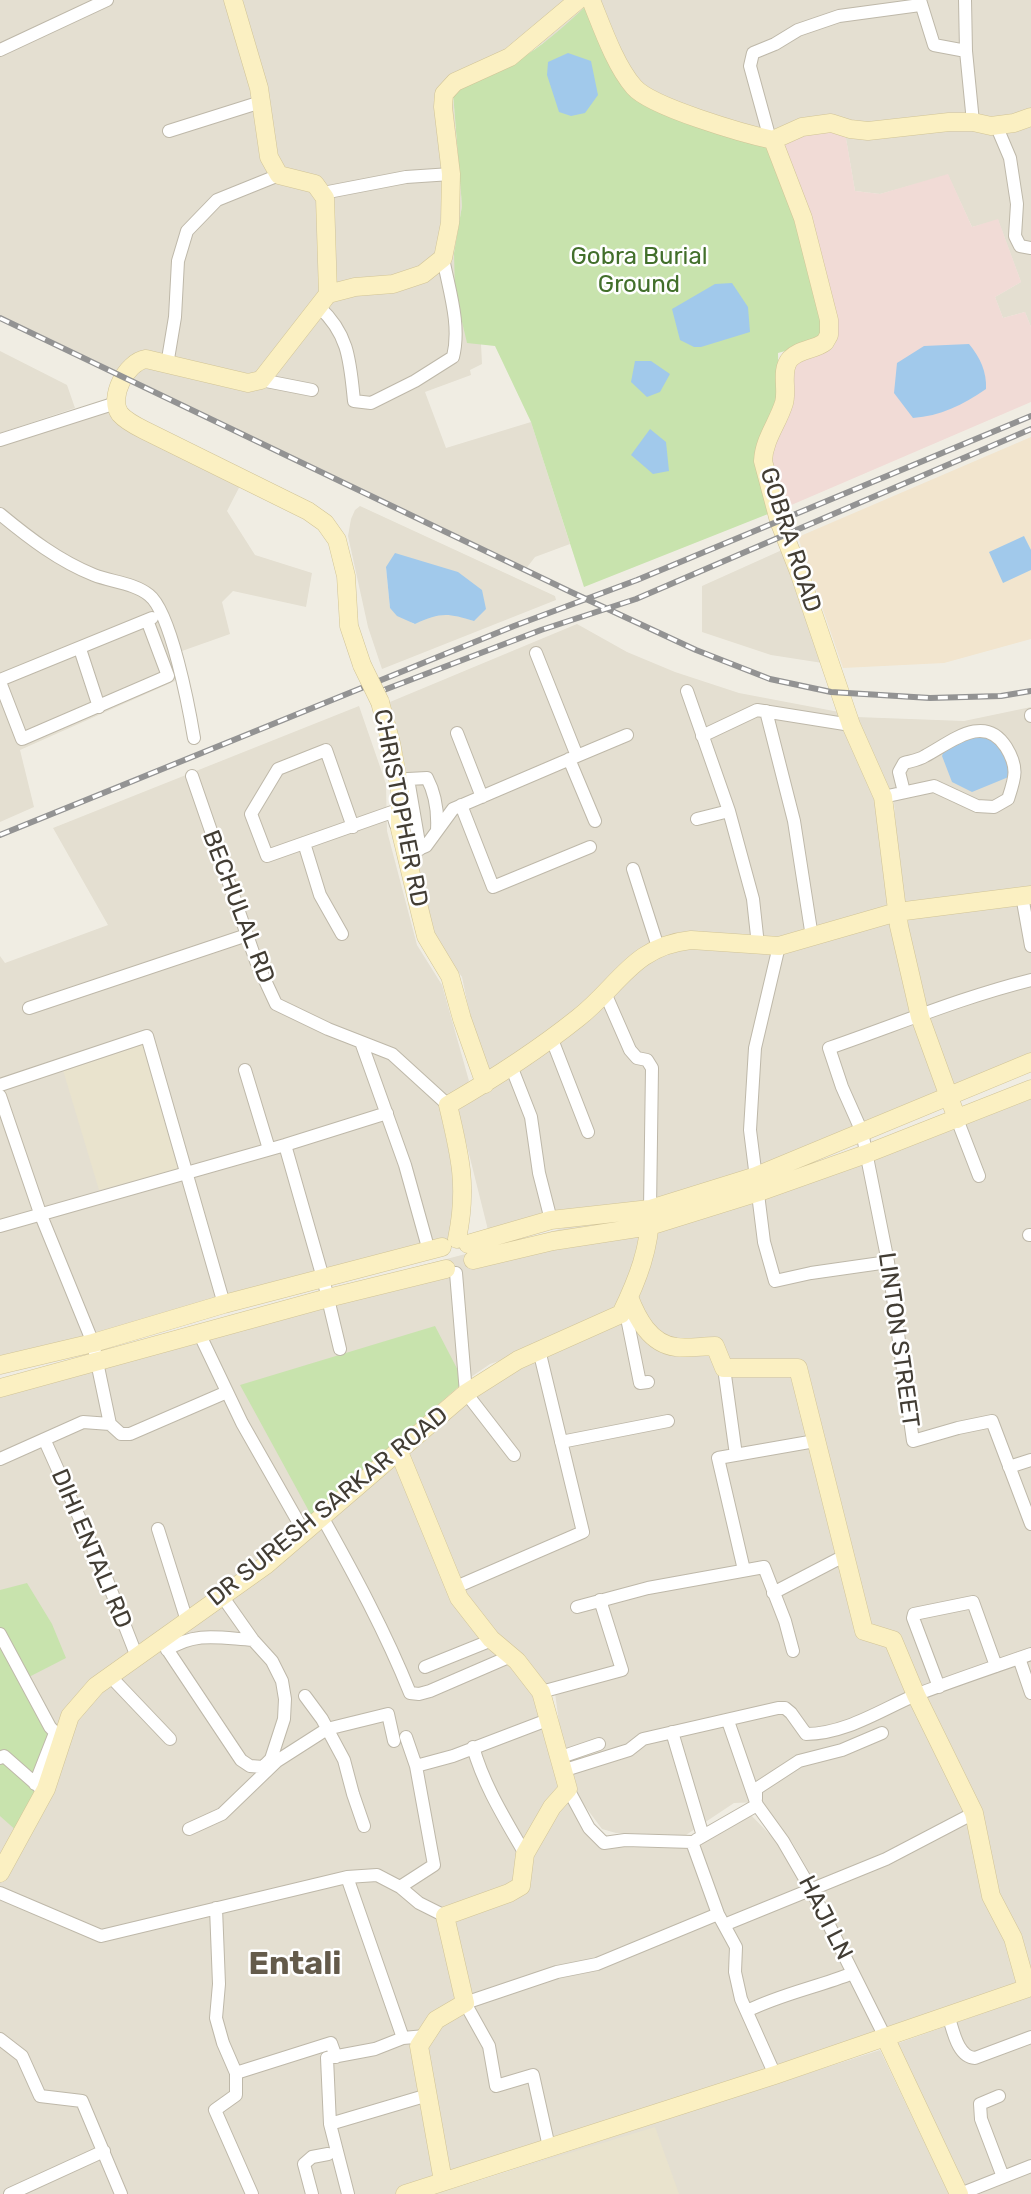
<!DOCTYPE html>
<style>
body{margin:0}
canvas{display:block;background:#f0ede3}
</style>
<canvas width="1031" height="2194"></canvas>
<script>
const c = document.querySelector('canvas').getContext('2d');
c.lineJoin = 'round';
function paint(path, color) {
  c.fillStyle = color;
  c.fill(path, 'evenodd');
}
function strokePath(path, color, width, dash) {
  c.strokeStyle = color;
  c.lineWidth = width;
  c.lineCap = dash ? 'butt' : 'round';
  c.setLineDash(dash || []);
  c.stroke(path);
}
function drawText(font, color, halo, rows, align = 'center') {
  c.font = font + ' Rubik,sans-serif';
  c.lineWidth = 5;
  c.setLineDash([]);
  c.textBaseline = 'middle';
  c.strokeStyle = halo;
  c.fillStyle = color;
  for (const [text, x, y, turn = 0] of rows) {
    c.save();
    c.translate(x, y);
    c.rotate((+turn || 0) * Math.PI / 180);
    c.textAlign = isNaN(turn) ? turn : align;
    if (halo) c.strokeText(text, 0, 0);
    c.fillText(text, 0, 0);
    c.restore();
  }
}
paint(new Path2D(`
 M0 0H1031V327L1025 312 1003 318 995 297 1021 282 998 220 972 227 948 175 880 194 855 191 845 133 770 146 546 41 517 61 453 94 462 206 454 253 467 342 481 344 482 364 470 370 471 375 425 392 446 448 531 422 570 544 535 557 525 570 0 318Z
 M0 351 67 385 75 408 0 433Z
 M111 411 243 480 227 511 255 555 312 573 306 607 233 591 222 602 230 634 182 651 175 681 20 750 34 807 0 822V445Z
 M360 506 555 596 556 600 382 669 368 627 348 536 351 519 355 510ZM386 567 474 621 450 613 433 615 414 624 390 608Z
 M782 550 829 664 771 655 702 632V586Z
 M577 624 627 652 675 672 739 693 839 712 878 798 943 1101 734 1178 491 1242 458 1110 494 1087 471 1020 462 977 435 939 410 834 406 768 390 702Z
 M359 706 386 784 387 831 417 945 442 985 469 1081 440 1110 467 1237 0 1362V956L5 963 108 925 53 828Z
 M1031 707V1059L954 1092 931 1026 901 901 894 802 856 717 964 721Z
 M1031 1089V1987L885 2037 826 1901 792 1842 759 1802 734 1803 686 1835 616 1833 602 1829 567 1782 555 1693 481 1623 537 1689 561 1786 607 1847 694 1848 748 1812 777 1842 811 1899 876 2033 396 2194H256L221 2114 236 2097 219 2017V1903L106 1931 0 1890V1879L74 1723 101 1690 396 1454 526 1360 626 1314 650 1226Z
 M633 1210 642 1252 619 1313 523 1353 490 1364 458 1386 303 1522 256 1574 80 1695 0 1865V1381L203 1323Z
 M0 1900 105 1941 211 1915 221 2051 230 2076 229 2094 210 2109 248 2194H0Z
 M1031 1996V2194H965L896 2044Z
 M880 2050 949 2194H439L646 2126Z`), '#e4dfd1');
paint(new Path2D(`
 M1031 437V639L944 663 843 668 798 537Z`), '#f2e5ce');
paint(new Path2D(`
 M143 1042 178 1169 99 1190 63 1070Z
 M655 2127 679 2194H435Z`), '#e9e3cd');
paint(new Path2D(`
 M833 127 845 133 855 191 880 194 948 174 972 227 998 219 1021 282 995 297 1003 318 1025 312 1031 327V402L782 509 771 453 791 365 832 349 836 342 835 320 779 142Z`), '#f1dbd6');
paint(new Path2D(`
 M585 7 628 92 770 146 799 220 823 319 821 341 778 353 779 400 757 453 768 514 584 587 531 422 495 346 467 343 455 292 454 253 462 206 453 93C473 80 495 72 516 61 542 47 563 27 585 7Z
 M435 1326 464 1382 311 1515 240 1385Z
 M27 1583 52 1624 66 1658 27 1678 60 1730 18 1832 0 1816V1590Z`), '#c8e3ad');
paint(new Path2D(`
 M568 53 591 61 598 95 585 113 571 116 559 112 547 75 548 62Z
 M732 283 748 307 750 332 701 347H694L680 340 672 309 715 284Z
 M969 344C980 357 987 372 986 389 963 405 940 416 913 418L894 393 897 363 924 346Z
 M635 361H651L670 374 660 392 647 397 631 382Z
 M650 429 666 442 669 471 653 474 631 455Z
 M1024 536 1031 550V570L1003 583 989 552Z
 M395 553 458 572 482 590 486 609 474 621C448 613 440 612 415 624L397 616 390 608 386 567Z
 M995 731 1004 744 1011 776 972 792 952 782 942 756 949 736Z`), '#a1c9eb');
const street = new Path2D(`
 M920 0 934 45 966 51 973 122
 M965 0 966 51
 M0 50 107 0
 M996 125 1010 158 1017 204 1015 236 1020 246 1031 248
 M169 131 261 102
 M770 139 750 66 753 53 775 44 798 30 839 16 920 5
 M323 193 406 177 451 174
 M319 307C349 334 350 362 354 401L371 403 415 381 453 357C461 325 449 290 443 258
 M167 365 175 317 178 261 187 231 217 200 279 175
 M261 380 312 390
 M0 440 116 403
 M0 514C29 538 59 561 94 575 112 582 134 583 149 595 171 612 189 708 194 738
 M80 649 99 707
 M0 680 152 618
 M0 682 22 739 168 676 147 620
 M687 691 729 811 753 899 758 945
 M766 711 794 821 812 937
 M1031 715V716
 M457 733 482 797
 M702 736 757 710 851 725
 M577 756 627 735
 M569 759 595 821
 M192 776 256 961 276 1004 328 1029 392 1054 448 1105
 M883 797 934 786 977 806 994 807 1008 799C1015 778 1019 768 1006 747 984 712 950 743 925 756 919 760 911 761 904 763L899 772 904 792
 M461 805 493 887 590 847
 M697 819 729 811
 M353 827 326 750 278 769 251 814 267 856 392 812 396 825
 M304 843 320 895 342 934
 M403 849 407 854 426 846 453 809 577 756 536 653
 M420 849 408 779 427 778C436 795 438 812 437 830
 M633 869 658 947
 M1022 896 1031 946
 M779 946 755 1048 750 1130 764 1242 775 1281 811 1273 888 1262
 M1031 980C962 997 896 1025 829 1048L842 1087 862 1132 888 1262 913 1441 958 1428 992 1421 1031 1524
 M605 993 630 1050 637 1058 647 1060 652 1068 650 1209
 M29 1008 247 935
 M551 1037 588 1132
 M361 1042 405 1165 429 1251
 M511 1066 531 1117 539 1173 551 1220
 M245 1070 269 1149
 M0 1085 147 1036 224 1304
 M0 1096 40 1213 93 1343 110 1424 83 1422 0 1459
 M957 1119 979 1176
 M285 1145 323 1278 340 1349
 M0 1226 285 1145 387 1113
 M1029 1235H1031
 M456 1273 466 1393 514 1455
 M621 1315 626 1313 640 1383 648 1382
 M199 1333 242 1423 304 1532
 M724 1368 736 1455
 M110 1424 121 1434H130L227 1392
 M45 1441 105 1575 137 1657
 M561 1442 668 1421
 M1009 1467 1031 1460
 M321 1515C354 1574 385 1631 410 1693L419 1694 430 1691 511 1656
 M158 1529 187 1621
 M744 1570 718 1458 815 1441
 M456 1587 583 1532 539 1350
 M773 1593 844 1556
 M577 1607 648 1588 764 1567 785 1621 793 1651
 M0 1634 50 1727 62 1740
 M161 1640 241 1760 250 1766 263 1767 271 1759 284 1719 285 1699 282 1681 272 1661 253 1640 222 1596
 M167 1650C196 1631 220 1638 253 1640
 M1019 1658 1031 1693
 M425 1667 492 1640
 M110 1676 170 1739
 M939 1687 913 1618 914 1614 973 1602 996 1666
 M541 1692 622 1670 600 1600
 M305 1696 322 1719 344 1760 353 1794 364 1826
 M728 1721 757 1805 783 1841 812 1891 885 2037
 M672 1732 703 1836
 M473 1747C484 1786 505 1819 525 1854
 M0 1758 4 1756 45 1792
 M558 1758 599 1744
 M416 1766 453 1756 550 1719
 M562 1771 629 1750 643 1739 778 1708H785L791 1713 806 1734C846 1734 882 1709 918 1694 955 1680 993 1667 1031 1654
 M35 1784 55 1733
 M568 1789 589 1828 604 1843 625 1840 692 1842
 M756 1799V1789L799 1761 842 1750 882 1733
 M189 1829 222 1814 277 1761 327 1729 388 1714 394 1741
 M696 1840 757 1805
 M692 1842 718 1914 736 1947 735 1972 741 1999 775 2075
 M347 1877 403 2038
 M400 1887 434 1865 416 1766 406 1737
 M0 1893 101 1936 347 1877 377 1875 400 1887 419 1903 445 1916
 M216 1908 219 1984 216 2018 223 2043 236 2073V2095L215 2110 252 2194
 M724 1925 886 1859 974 1813
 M747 2011C781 1994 818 1987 853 1973
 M948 2015C953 2029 957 2057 975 2058L1031 2037
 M0 2039 22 2056 40 2096 82 2101 121 2194
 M236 2073 331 2043 336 2057
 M999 2096 980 2104 981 2119 1003 2177
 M330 2124 428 2095
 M549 2147 533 2075 496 2086 489 2046 465 2003 557 1972 597 1964 718 1914
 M10 2194 104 2151
 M312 2194 304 2164 312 2157 328 2154
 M348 2194 330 2124 327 2058 375 2049 403 2038 425 2036
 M960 2194 1031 2166`);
const secondary = new Path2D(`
 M233 0 259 88 269 157 279 175 315 184 325 198 328 294 261 380 248 383 146 359C126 362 108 398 120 414 126 421 136 426 144 430L308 511 325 523 337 540 346 576 349 626 362 665
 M591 0C602 27 615 65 634 87 651 107 745 134 773 140
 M773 140 803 218 829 320V335L825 342C815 350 799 349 790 359 780 370 788 390 784 403 778 423 764 439 763 461L779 521 799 572 851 725 883 797 899 926 920 1017 957 1119
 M773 140 802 127 831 123 850 129 868 131 949 122H973L991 126 1014 123 1031 117
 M328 294 355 287 393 284 423 274 443 258 450 223 451 174 443 107 444 94 455 82 510 57 578 0
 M380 702 391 743 400 790V829L421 916 426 936 450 976 462 1019 485 1084
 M457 1239C468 1187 460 1155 448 1105 493 1079 538 1050 578 1018 619 986 633 946 691 940L779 946 897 912 1031 895
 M468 1244 551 1220 650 1209 756 1176 1031 1062
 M473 1260 553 1241 650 1226 759 1192 866 1154 1031 1089
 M629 1297C637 1318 650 1344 676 1347 688 1349 702 1346 715 1346L724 1368H798L864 1631 893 1640 916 1695 974 1813 991 1896 1013 1938 1027 1988
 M0 1365 93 1343 224 1304 442 1247
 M0 1388 328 1298 446 1269
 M399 1452 459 1598 491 1639 517 1661 541 1692 568 1789 552 1807 525 1854 521 1886 509 1893 445 1916 465 2003 436 2020 419 2046 443 2181
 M0 1873 46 1789 70 1716 96 1686 266 1565 466 1393 518 1360 621 1314C637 1281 651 1247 650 1209
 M885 2037 959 2194
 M405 2194 775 2075 1031 1987`);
strokePath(street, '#beb8a9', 14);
strokePath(secondary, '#d1c497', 19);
strokePath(street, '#fff', 12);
strokePath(secondary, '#fbf0c2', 18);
const rail = new Path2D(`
 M0 318 571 592 696 650 770 679 831 692 930 698 1001 696 1031 691
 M376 693 541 630 636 599 1031 429
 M0 835 514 626 637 580 1031 416`);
strokePath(rail, '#939393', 6);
strokePath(rail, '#fff', 3.5, [10]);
const secondaryBridge = new Path2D(`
 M362 665 380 702`);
strokePath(secondaryBridge, '#d1c497', 19, []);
strokePath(secondaryBridge, '#fbf0c2', 18);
drawText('24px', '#426f2b', '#fff', [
 ["Gobra Burial",639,257],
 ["Ground",639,285]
]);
drawText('24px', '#423d34', '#fff', [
 ["GOBRA ROAD",790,540,72],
 ["CHRISTOPHER RD",400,808,79],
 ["BECHULAL RD",238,907,69],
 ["LINTON STREET",898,1340,82],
 ["DR SURESH SARKAR ROAD",328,1507,-39],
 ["DIHI ENTALI RD",91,1549,67],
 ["HAJI LN",825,1918,63]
]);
drawText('bold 32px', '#645b4b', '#fff', [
 ["Entali",295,1965]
]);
</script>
